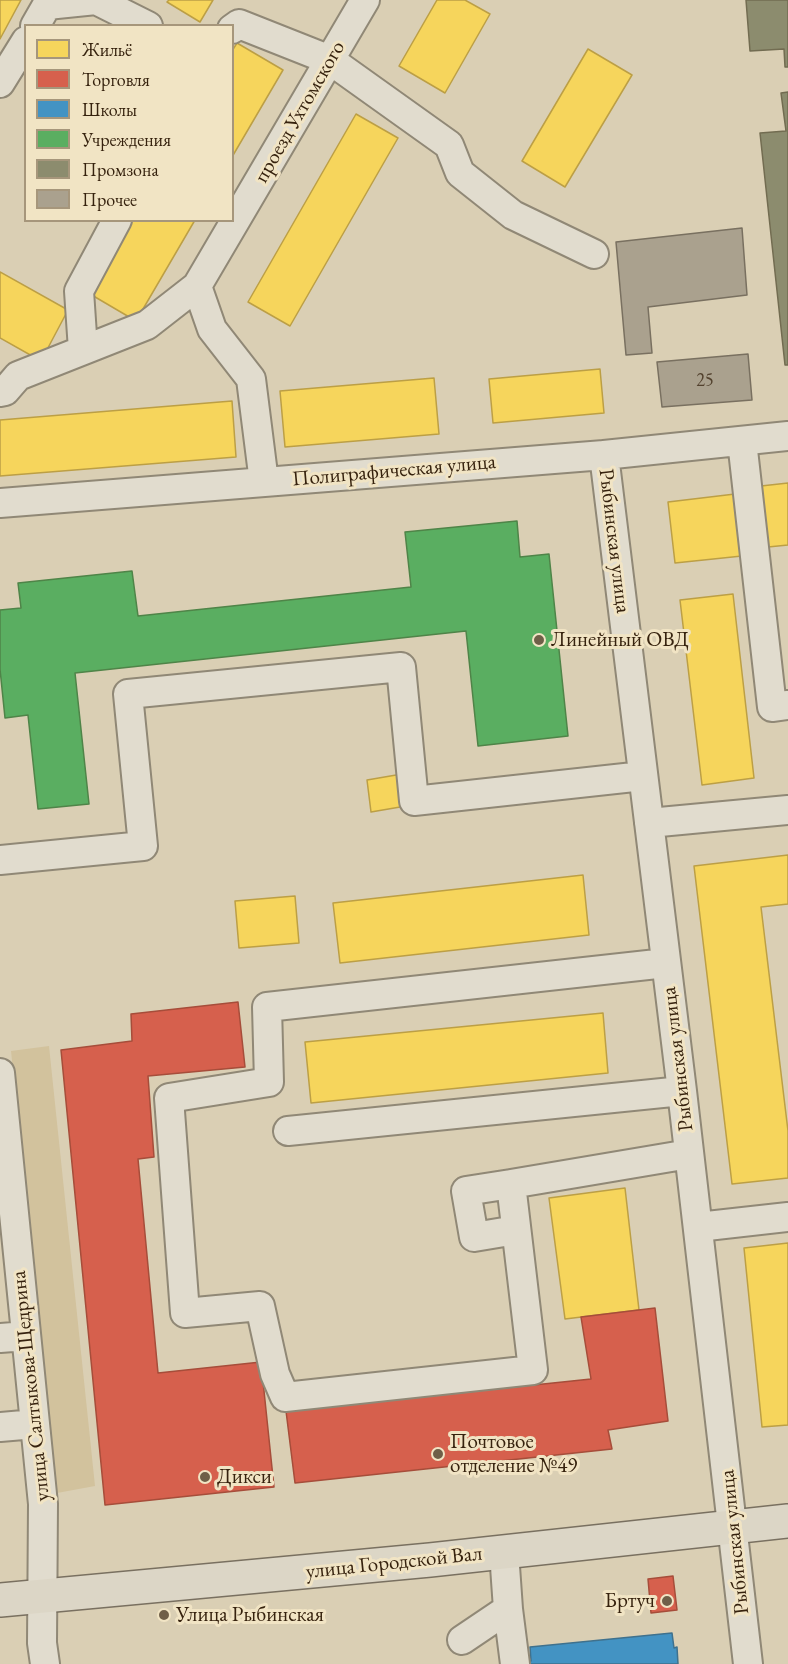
<!DOCTYPE html>
<meta charset="utf-8">
<style>
body{margin:0}
#map{position:relative;width:788px;height:1664px;overflow:hidden;background:#dacfb4;font-family:"EB Garamond",serif}
canvas{display:block}
.legend{position:absolute;left:24px;top:24px;width:210px;height:198px;box-sizing:border-box;background:#f1e4c4;border:2px solid #a6967b;margin:0;padding:8px 10px;list-style:none;font-size:18px;color:#36220e}
.legend li{display:flex;align-items:center;gap:12px;height:30px}
.legend b{width:30px;border:2px solid #a6967b}
</style>
<div id="map">
<canvas width="788" height="1664"></canvas>
<ul class="legend">
<li><b style="height:16px;background:#f6d55c"></b>Жильё</li>
<li><b style="height:16px;background:#d6604d"></b>Торговля</li>
<li><b style="height:16px;background:#4393c3"></b>Школы</li>
<li><b style="height:16px;background:#5aae61"></b>Учреждения</li>
<li><b style="height:16px;background:#8c8c6e"></b>Промзона</li>
<li><b style="height:16px;background:#aaa18e"></b>Прочее</li>
</ul>
</div>
<script>
const c = document.querySelector('canvas').getContext('2d');
c.lineJoin = 'round';
function paint(path, color) {
  c.fillStyle = color;
  c.fill(path, 'evenodd');
}
function strokePath(path, color, width, dash) {
  c.strokeStyle = color;
  c.lineWidth = width;
  c.lineCap = dash ? 'butt' : 'round';
  c.setLineDash(dash || []);
  c.stroke(path);
}
function drawText(font, color, halo, rows, align = 'center') {
  c.font = font + ' "EB Garamond",serif';
  c.lineWidth = 6;
  c.setLineDash([]);
  c.textBaseline = 'middle';
  c.strokeStyle = halo;
  c.fillStyle = color;
  for (const [text, x, y, turn = 0] of rows) {
    c.save();
    c.translate(x, y);
    c.rotate((+turn || 0) * Math.PI / 180);
    c.textAlign = isNaN(turn) ? turn : align;
    if (halo) c.strokeText(text, 0, 0);
    c.fillText(text, 0, 0);
    c.restore();
  }
}
paint(new Path2D(`
 M49 1046 95 1486 57 1493 11 1051Z`), '#d2c29d');
const homes = new Path2D(`
 M0 0H21L0 39Z
 M169 0H213L200 22 167 2Z
 M437 0H465L490 14 445 93 399 66Z
 M237 43 283 70 232 157V51Z
 M588 49 632 75 565 187 522 161Z
 M356 114 398 138 290 326 248 302Z
 M133 220H195L136 321 90 294Z
 M0 272 68 310 41 361 0 338Z
 M600 369 604 413 493 423 489 379Z
 M434 378 439 434 285 447 280 391Z
 M232 401 236 457 0 476V420Z
 M788 483V545L768 547 761 486Z
 M735 494 742 556 675 563 668 502Z
 M733 594 754 778 702 785 680 600Z
 M402 774 406 806 371 812 367 780Z
 M788 855V904L761 907 788 1131V1178L732 1184 694 866Z
 M583 875 589 935 340 963 333 903Z
 M295 896 299 943 239 948 235 901Z
 M603 1013 608 1073 311 1103 305 1042Z
 M625 1188 639 1310 565 1319 549 1198Z
 M788 1243V1425L762 1427 744 1248Z`);
paint(homes, '#f6d55c');
strokePath(homes, '#bc9f45', 1.5);
const shops = new Path2D(`
 M238 1002 245 1067 148 1076 154 1157 138 1159 158 1373 261 1362 274 1487 105 1505 61 1050 132 1041 131 1014Z
 M655 1308 668 1421 608 1430 612 1449 295 1483 286 1411 591 1379 581 1317Z
 M673 1576 677 1610 651 1613 648 1579Z`);
paint(shops, '#d6604d');
strokePath(shops, '#a64d3a', 1.5);
const schools = new Path2D(`
 M672 1633 674 1648 677 1647 678 1664H528V1661H531L530 1647Z`);
paint(schools, '#4393c3');
strokePath(schools, '#3f718d', 1.5);
const public = new Path2D(`
 M517 521 520 557 549 554 568 736 478 746 466 631 75 673 89 804 38 809 28 715 5 718 0 669V610L21 608 18 583 132 571 138 616 411 587 405 532Z`);
paint(public, '#5aae61');
strokePath(public, '#4f8448', 1.5);
const industry = new Path2D(`
 M746 0H788V67H785L784 49 750 51Z
 M788 92V365H785L760 133 786 131 781 93Z`);
paint(industry, '#8c8c6e');
strokePath(industry, '#726c51', 1.5);
const building = new Path2D(`
 M742 228 747 295 648 307 652 353 626 355 616 242Z
 M748 354 752 400 662 407 657 362Z`);
paint(building, '#aaa18e');
strokePath(building, '#797060', 1.5);
const minor = new Path2D(`
 M35 26 47 5 96 0 148 26
 M232 29 239 24 330 60 449 145 460 173 513 215 594 254
 M0 83 26 41
 M197 286 212 329 251 379 264 482
 M83 350 79 291 117 220
 M0 392 5 391 18 376 147 325 197 286 365 0
 M742 441 772 707 788 705
 M604 455 682 1091 748 1664
 M0 503 604 455 788 436
 M649 823 788 810
 M0 860 143 846 128 694 401 667 414 801 643 776
 M666 963 267 1007 269 1082 169 1098 185 1313 260 1306 275 1374 285 1397 533 1370 511 1184 689 1154
 M0 1073 43 1504 42 1643 45 1664
 M288 1131 682 1091
 M511 1184 466 1191 474 1237 516 1230
 M698 1227 788 1217
 M0 1338 26 1336
 M0 1427 35 1424
 M504 1552 508 1609 515 1664
 M462 1640 508 1609`);
const major = new Path2D(`
 M0 1600 430 1560 788 1521`);
strokePath(minor, '#908876', 32);
strokePath(major, '#797060', 36);
strokePath(minor, '#e1dcce', 28);
strokePath(major, '#dcd6c6', 33);
for (const [x, y, r, color] of [
 [539,640,6,"#6f5f48"],
 [438,1454,6,"#6f5f48"],
 [205,1477,6,"#6f5f48"],
 [667,1601,6,"#6f5f48"],
 [164,1615,6,"#6f5f48"]
]) {
  const dot = new Path2D();
  dot.arc(x, y, r, 0, 2 * Math.PI);
  c.fillStyle = color;
  c.fill(dot);
  strokePath(dot, '#f1e4c4', 2);
}
drawText('18px', '#53422e', null, [
 ["25",705,381]
]);
drawText('21px', '#36220e', '#f1e4c4', [
 ["проезд Ухтомского",300,112,-60],
 ["Полиграфическая улица",394,471,-5],
 ["Рыбинская улица",614,541,83],
 ["Рыбинская улица",678,1059,-97],
 ["улица Салтыкова-Щедрина",31,1386,-96],
 ["Рыбинская улица",735,1542,-96],
 ["улица Городской Вал",394,1563,-6]
]);
drawText('21px', '#36220e', '#f1e4c4', [
 ["Линейный ОВД",551,640],
 ["Почтовое",450,1442],
 ["отделение №49",450,1466],
 ["Дикси",217,1477],
 ["Бртуч",655,1601,"right"],
 ["Улица Рыбинская",176,1615]
], 'left');
</script>
